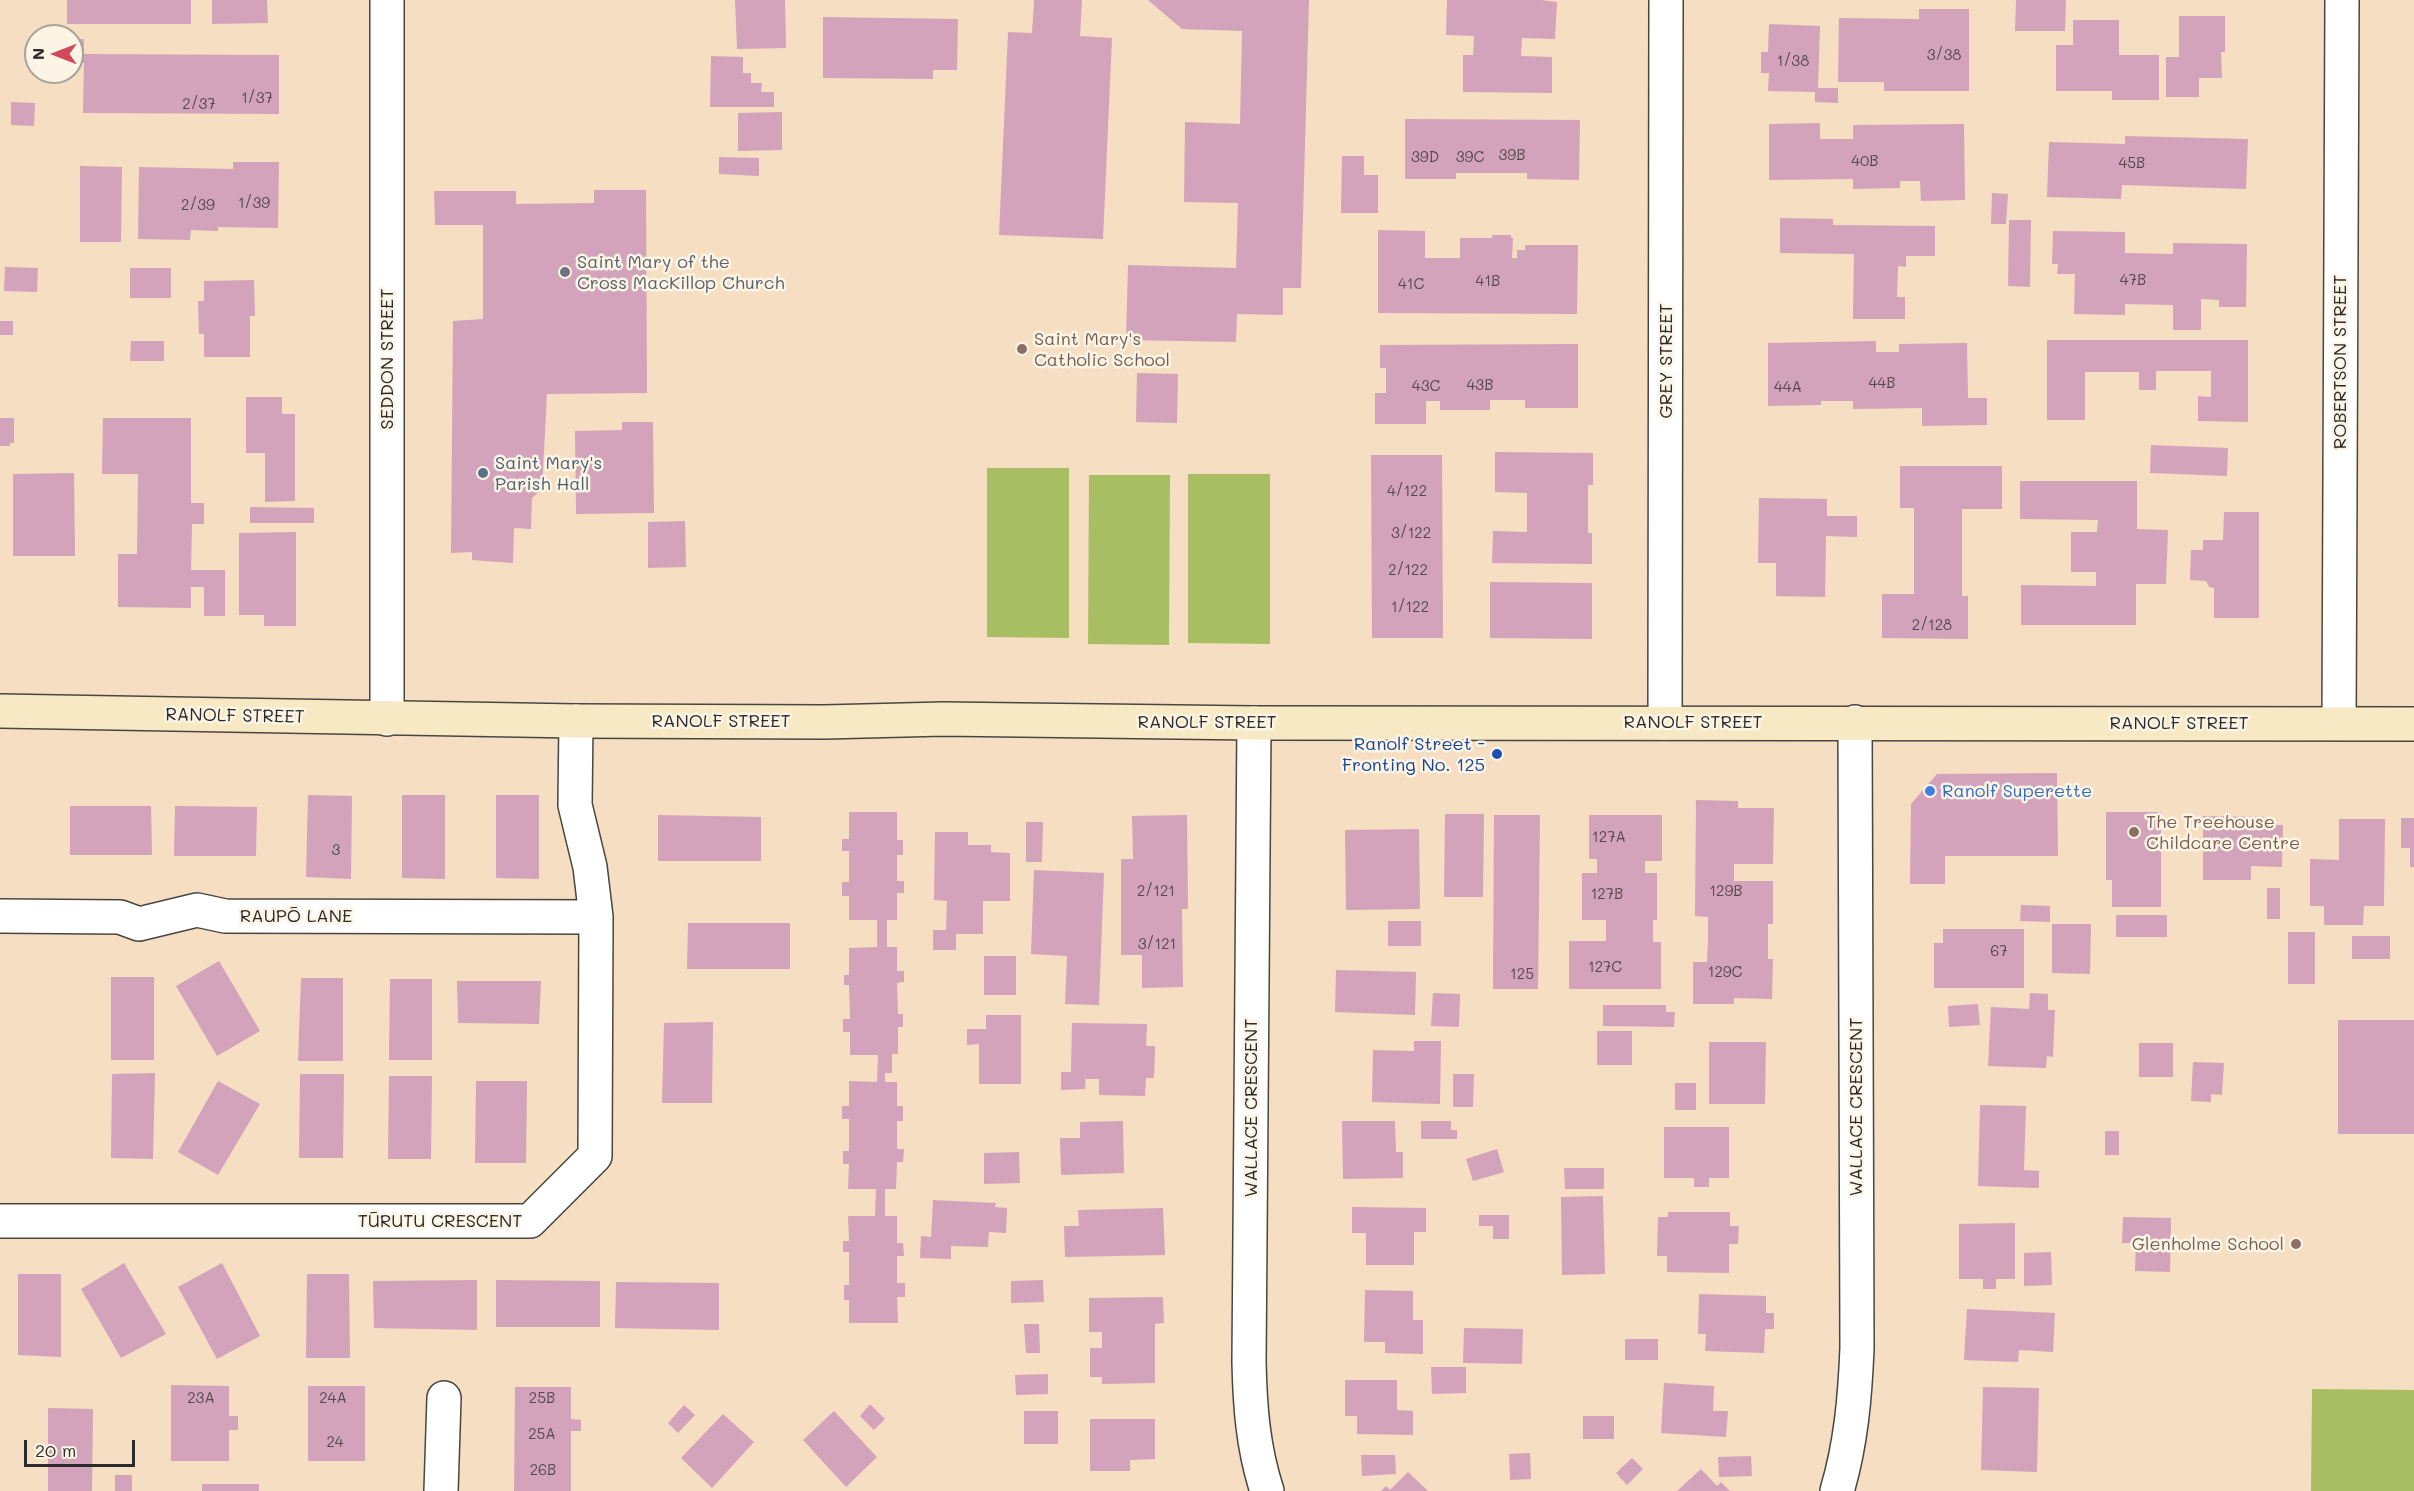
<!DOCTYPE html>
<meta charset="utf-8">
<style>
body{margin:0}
#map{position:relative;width:2414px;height:1491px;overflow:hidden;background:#f5dec2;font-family:Mali,sans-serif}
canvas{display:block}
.north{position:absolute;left:24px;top:24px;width:60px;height:60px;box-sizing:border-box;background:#fcf5e5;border:2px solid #a8a49b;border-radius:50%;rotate:270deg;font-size:16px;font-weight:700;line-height:24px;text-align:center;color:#2b2b2b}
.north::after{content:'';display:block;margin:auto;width:21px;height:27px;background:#d1495b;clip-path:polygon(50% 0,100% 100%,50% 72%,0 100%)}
.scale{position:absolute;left:24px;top:1440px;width:111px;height:27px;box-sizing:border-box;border:3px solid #2b2b2b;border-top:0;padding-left:8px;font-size:18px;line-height:21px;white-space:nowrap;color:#2b2b2b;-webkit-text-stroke:4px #fcf5e5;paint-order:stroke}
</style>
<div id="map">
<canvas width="2414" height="1491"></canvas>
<div class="north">N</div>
<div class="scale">20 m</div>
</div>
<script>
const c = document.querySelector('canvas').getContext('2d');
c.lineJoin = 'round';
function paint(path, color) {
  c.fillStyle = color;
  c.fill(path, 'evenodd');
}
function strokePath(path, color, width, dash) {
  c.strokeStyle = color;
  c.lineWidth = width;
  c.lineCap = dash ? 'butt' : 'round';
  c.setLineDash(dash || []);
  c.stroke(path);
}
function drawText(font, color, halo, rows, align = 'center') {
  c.font = font + ' Mali,sans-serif';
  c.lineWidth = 5;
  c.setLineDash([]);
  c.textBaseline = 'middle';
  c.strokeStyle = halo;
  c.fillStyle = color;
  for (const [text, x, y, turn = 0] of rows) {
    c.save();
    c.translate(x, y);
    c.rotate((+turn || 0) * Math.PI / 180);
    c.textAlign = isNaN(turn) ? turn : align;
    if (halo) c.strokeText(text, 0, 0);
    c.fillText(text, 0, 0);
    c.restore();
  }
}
paint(new Path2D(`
 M987 468H1069V638L987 637Z
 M1188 474H1270V644L1188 643Z
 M1089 475H1170L1169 645 1088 644Z
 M2312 1389 2414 1390V1491H2311Z`), '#a8be62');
paint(new Path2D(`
 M67 0H191V24H67Z
 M212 0H267L268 23 212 24Z
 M735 0H785L786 48 737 49Z
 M1034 0H1082L1080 36 1112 38 1103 239 999 235 1008 32 1032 33Z
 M1148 0H1309L1301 288H1283V315L1237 314 1236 342 1126 340 1128 265 1236 268 1238 203 1184 202 1185 122 1240 124 1242 31 1182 29Z
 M1447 0H1541L1557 2 1555 39 1522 38 1521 56 1552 57V93L1463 92V55H1473L1474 36 1446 35Z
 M2016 0H2066L2065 31H2015Z
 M1919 9H1969V91H1884V82H1838L1839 18 1919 19Z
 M2179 16H2225V52H2221L2222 78H2199V97H2166V57H2179Z
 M823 17 958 19 957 70H933V79L823 78Z
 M2073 20H2119V55H2159V100H2112V91H2056V45H2073Z
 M1769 24 1820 26 1818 88H1838V103L1815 102V92L1768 91 1769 73H1761V52H1768Z
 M72 39H84V54L279 55V114L83 113 84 63H72Z
 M711 56 743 57V73H751V83H762L761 92H774V107H710Z
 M11 102 35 103 34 126 11 125Z
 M782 112V150L738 151V113Z
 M1405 119 1580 120 1579 180 1527 179V173H1456V179H1405Z
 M1820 123V139H1853V125L1964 124 1965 200 1921 201 1920 181H1900V188L1853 189V179L1769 180V124Z
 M2125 136 2248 139 2246 189 2122 185 2121 199 2047 197 2049 142 2125 144Z
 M1342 156H1364V175H1378V213H1341Z
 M719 157 759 158V176L719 174Z
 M233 162H279L278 228 218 227V231L191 230 190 240 138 239 139 167 233 169Z
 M80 166 122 167 121 242H80Z
 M594 190H646L647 393 547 394 542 489 532 498 531 529 514 528 513 563 472 560V552L451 553 453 321 483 319V225H435L434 191H516V204L594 203Z
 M1992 193 2008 194 2006 224H1991Z
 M1780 218 1833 219V225L1935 226V256H1906V267L1898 266 1897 297H1905V319H1853L1854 254 1780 253Z
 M2009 220H2031L2030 287 2008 286Z
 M1378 230 1425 231V258H1460V238H1492V235H1511V238H1513L1512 258H1517V250H1525V245H1578L1577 314 1378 313Z
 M2053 231 2125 232V253L2173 254V243L2247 244 2246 307H2219V300L2201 299V330H2173V305L2125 304V315L2074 314 2075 274H2057L2058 264H2052Z
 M5 267 38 268 37 292 4 291Z
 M130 268H171V298H130Z
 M254 280 255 316H250V357H204V334H199L198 301H204V281Z
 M0 321H13V335H0Z
 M2047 340H2248V422L2198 421V396L2211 397V371H2156V390H2139V372H2085V420H2047Z
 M131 341H164V361H130Z
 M1876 341V352H1899V344L1967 343 1968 398H1987V425L1922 426V408L1853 409V401H1821V405L1768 406V343Z
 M1578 344V408H1525V400H1490V410H1440V401H1426V424H1375V393H1386V368H1380V345Z
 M1137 373 1178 374 1177 423 1136 422Z
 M246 397H282V414H295V501L265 502V453H246Z
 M0 418H14V443H10V446H0Z
 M103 418H191V503H204V524H192L191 570H225V616H204V587H191V608L118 607V554H137L138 474H102Z
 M622 422H653L654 513 576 514 575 431 622 430Z
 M2151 445 2228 448 2227 476 2150 473Z
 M1495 452 1593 453V485H1588V533H1592V564L1492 563 1493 531 1527 532V493L1495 492Z
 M1371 455H1442L1443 638H1372Z
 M1900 466H2002V509H1962V596H1968V639L1882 638V594H1914V508H1900Z
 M74 473 75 556H13V474Z
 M2020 481H2137V529L2168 530 2166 584H2136V625H2021V585L2096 586V572H2071V532H2097L2098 520 2020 519Z
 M1759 498 1827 499V516H1857V537L1826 536 1825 597 1776 596V563H1758Z
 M250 507 314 508V523H250Z
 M2224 512H2259V618H2214V588L2209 587 2206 581 2190 580 2191 550H2203V540H2223Z
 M685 521 686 567 648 568V522Z
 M296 532V626H264V615H239V533Z
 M1490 582 1592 583V639L1490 638Z
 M2057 773 2058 856H1945V884H1910L1911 804 1937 774Z
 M308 795 352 796 351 879 306 877Z
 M402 795H445V879L402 878Z
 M496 795H539V879L496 878Z
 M1696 800 1738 801V808H1774L1773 864H1734V881H1773V924H1768V959H1773L1772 999 1734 998V1004H1693V962H1707L1708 940V917L1695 916Z
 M70 806H151L152 855H70Z
 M175 806 257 807 256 856H174Z
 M849 812H897V840H903V855H897V881H904V893H897V920H887V947H897V971H904V982L897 983 898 1014H903V1027H898V1054H892V1073H885V1082H897V1106H903V1121H897V1149H904L903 1162H897L896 1189H885V1216H897V1243H903L904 1256H897V1283H905V1297H897L898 1323H849V1300H844V1285H849V1252H843V1241H849L848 1216H875L876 1189H848L849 1164H843V1151H849V1119H842V1106H849V1081L877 1082 878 1055H850V1032H843V1019H850L849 985H844V975H849V948L877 947V920H849V896H842V882H849V851H842V839H849Z
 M2106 812H2161V907H2112V880H2106Z
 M1445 814H1484L1483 897H1444Z
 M658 815 761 817V861H658Z
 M1187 815 1188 909H1182L1183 987 1142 988V955H1121V859H1133L1132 816Z
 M1494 815H1540L1538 989H1493Z
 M1589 815H1662V861H1645V873H1657V920H1653V942H1661V989H1569V941H1606V920H1582V873H1597V859H1589Z
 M2203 816 2264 817V825H2283L2282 867 2251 866V880H2203Z
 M2401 818H2414V867H2410V848H2401Z
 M2339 819H2385L2384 906H2364L2363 925H2324V906H2310V859L2339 860Z
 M1026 822H1043L1042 862H1026Z
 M1419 829 1420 909 1346 910 1345 830Z
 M935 832H968V845H991V852L1010 853V901H983V934H956V950H933V930H946L947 901 934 900Z
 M1034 870 1104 873 1099 1005 1065 1004 1067 956 1031 954Z
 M2267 888H2280V919H2267Z
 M2021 905 2050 906V922L2020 921Z
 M2116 915H2167V937H2116Z
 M1388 921H1421V946H1388Z
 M688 923H790V969H687Z
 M2052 924H2091L2090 974 2052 973Z
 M1943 929H2024V988H1934V943H1943Z
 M2288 932H2315V984H2288Z
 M2352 936H2390V959H2352Z
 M984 956H1016V995H984Z
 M219 961 260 1031 217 1056 176 986Z
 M1336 970 1416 972 1415 1015 1335 1012Z
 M111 977H154V1060H111Z
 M301 978H343V1061H298Z
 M390 979H432V1060H389Z
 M457 981H541L539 1024 458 1023Z
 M1433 993 1460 994 1459 1027 1431 1026Z
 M2030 993 2048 994V1010H2055L2053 1057 2047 1056 2046 1068 1988 1066 1991 1007 2029 1009Z
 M1978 1004 1980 1025 1949 1027 1948 1006Z
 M1603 1005H1666V1012H1675L1674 1027 1603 1026Z
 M986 1015H1021V1084H979V1044L967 1045V1029H986Z
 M2338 1020H2414V1134H2338Z
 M713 1022 712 1103H662L664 1023Z
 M1072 1023 1147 1024 1146 1046H1155L1154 1078H1146L1145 1096 1099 1095V1079H1086V1071L1085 1089 1061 1090V1072H1071Z
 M1597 1031H1632V1065H1597Z
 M1414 1041H1441L1440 1104 1372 1102 1373 1050 1414 1051Z
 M1709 1042H1766L1765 1104H1709Z
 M2139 1043H2173V1077H2139Z
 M2193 1062 2224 1063 2222 1095 2211 1094V1102L2191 1101Z
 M155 1073 153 1159 111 1158 112 1074Z
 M300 1074H344L343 1158H299Z
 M1453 1074H1474L1473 1107H1453Z
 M389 1076H432L431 1159H388Z
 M218 1081 260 1104 218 1175 178 1152Z
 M476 1081H527L526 1163H475Z
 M1675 1083H1696V1110H1675Z
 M1980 1105 2026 1106 2024 1170 2039 1171V1188L1978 1186Z
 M1123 1121 1124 1173 1061 1175 1060 1138H1080V1122Z
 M1342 1121H1395L1396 1152H1403V1178L1343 1179Z
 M1421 1121H1451V1130H1457V1139H1421Z
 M1664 1127H1729V1178H1709V1187H1694V1178H1664Z
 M2105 1131H2119V1155H2105Z
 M1497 1149 1504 1172 1473 1181 1466 1159Z
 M1019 1152 1020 1183 984 1184V1153Z
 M1564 1168H1604V1189H1565Z
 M1603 1196 1605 1274 1562 1275 1561 1197Z
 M933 1200 996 1203 995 1207 1007 1208 1006 1233 989 1232 988 1247 951 1246V1259L920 1258 921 1236 931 1237Z
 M1352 1207 1426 1208V1232H1414V1265H1366V1233H1352Z
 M1163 1208 1165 1255 1065 1257 1064 1226H1079L1078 1210Z
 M1668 1212H1730V1226H1739L1738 1244H1729V1273L1667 1272V1256H1657L1658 1217H1668Z
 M1479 1215H1509V1239H1493V1226H1479Z
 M2123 1217 2171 1218 2170 1272 2135 1271 2136 1243H2122Z
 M2015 1223V1279H1996V1289H1983V1279H1959V1224Z
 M2051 1252 2052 1285 2024 1286V1253Z
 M124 1263 166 1334 121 1358 81 1289Z
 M222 1263 260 1336 217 1359 178 1287Z
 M18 1274H61V1357L18 1355Z
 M307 1274H349L350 1358H306Z
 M477 1280V1330L374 1328 373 1281Z
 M496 1280 600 1281V1327H496Z
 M1043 1280 1044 1302 1011 1303V1281Z
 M616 1282 719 1283V1330L615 1328Z
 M1365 1290 1413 1291V1320H1423V1354L1385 1353V1342H1364Z
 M1699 1294 1766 1296V1313H1774V1329H1765L1764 1353 1705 1351 1706 1334H1698Z
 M1163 1297 1164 1323 1155 1324V1383L1102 1384V1377H1090V1348H1102V1332H1089V1298Z
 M1967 1309 2055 1313 2053 1352 2019 1350 2018 1362 1964 1360Z
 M1024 1324H1039L1040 1353H1026Z
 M1464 1328 1523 1329 1522 1364 1463 1363Z
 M1625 1339H1658V1360H1625Z
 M1431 1367H1466V1393L1432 1394Z
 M1048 1374V1394L1016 1395 1015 1375Z
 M1345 1380H1397V1410L1413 1411V1435L1357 1434V1416H1345Z
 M1664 1383 1714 1386 1713 1411H1728L1726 1437 1661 1433Z
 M171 1385 229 1386V1416H238V1430H229V1461H171Z
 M308 1386H365V1461H308Z
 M515 1387H571V1419L581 1420V1431H571V1491H514Z
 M1983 1387 2039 1388 2037 1472 1981 1470Z
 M870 1404 885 1419 874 1430 860 1416Z
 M684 1405 695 1415 678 1433 668 1423Z
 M48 1408 93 1409 92 1491H48Z
 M834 1411 877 1457 846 1487 803 1440Z
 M1024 1411H1058V1444H1024Z
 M723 1414 754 1442 712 1488 681 1458Z
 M1583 1416H1614V1439H1583Z
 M1090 1419H1155V1459L1130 1460V1471H1090Z
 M1530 1453 1531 1479 1510 1480 1509 1454Z
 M1361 1455H1395L1396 1474 1362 1476Z
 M1751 1456 1752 1476 1719 1477 1718 1457Z
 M1632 1458 1643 1469 1627 1485 1616 1473Z
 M1701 1469 1717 1486 1721 1482 1730 1491H1677Z
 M1408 1472 1428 1491H1381L1386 1486 1390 1490Z
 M115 1475H132V1491H115Z
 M202 1484H259V1491H202Z`), '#d2a3ba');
const street = new Path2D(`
 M387 0V719
 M1254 723 1249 1362C1250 1407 1253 1448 1267 1491
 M1665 723 1666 0
 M2339 723 2342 0
 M0 916 120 917 139 924 197 910 225 916 596 917
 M0 1221H530L595 1156 596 917 590 867 575 805 576 721
 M441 1491 444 1398
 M1837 1491C1851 1444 1855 1397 1857 1348L1855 722`);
const secondary = new Path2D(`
 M0 711 576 721 825 722 943 719 1254 723 2414 724`);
strokePath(street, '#494642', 36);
strokePath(secondary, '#494642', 36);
strokePath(street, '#fff', 33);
strokePath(secondary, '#f7e9c3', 33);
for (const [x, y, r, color] of [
 [565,272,6,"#6b7280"],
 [1022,349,6,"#8d6e63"],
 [483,473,6,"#5c6f8a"],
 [1497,754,6,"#1a4fb4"],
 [1930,791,6,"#3f7fe0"],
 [2134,832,6,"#8d6e63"],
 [2296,1244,6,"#8d6e63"]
]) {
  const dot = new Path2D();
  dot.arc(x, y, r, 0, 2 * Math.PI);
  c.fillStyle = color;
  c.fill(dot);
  strokePath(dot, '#fcf5e5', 2);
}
drawText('15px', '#55494f', null, [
 ["3/38",1944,55],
 ["1/38",1793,61],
 ["1/37",257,98],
 ["2/37",199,104],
 ["39B",1512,155],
 ["39D",1425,157],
 ["39C",1470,157],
 ["40B",1865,161],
 ["45B",2132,163],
 ["1/39",254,203],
 ["2/39",198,205],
 ["47B",2133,280],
 ["41B",1488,281],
 ["41C",1411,284],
 ["44B",1882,383],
 ["43B",1480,385],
 ["43C",1426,386],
 ["44A",1788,387],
 ["4/122",1407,491],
 ["3/122",1411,533],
 ["2/122",1408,570],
 ["1/122",1410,607],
 ["2/128",1932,625],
 ["127A",1609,837],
 ["3",336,850],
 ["2/121",1156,891],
 ["129B",1726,891],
 ["127B",1607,894],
 ["3/121",1157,944],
 ["67",1999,951],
 ["127C",1605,967],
 ["129C",1725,972],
 ["125",1522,974],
 ["23A",201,1398],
 ["24A",333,1398],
 ["25B",542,1398],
 ["25A",542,1434],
 ["24",335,1442],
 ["26B",543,1470]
]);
drawText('18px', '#5b616d', '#fcf5e5', [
 ["Saint Mary of the",577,262],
 ["Cross MacKillop Church",577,283]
], 'left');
drawText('18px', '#785e54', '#fcf5e5', [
 ["Saint Mary's",1034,339],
 ["Catholic School",1034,360],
 ["The Treehouse",2146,822],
 ["Childcare Centre",2146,843],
 ["Glenholme School",2284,1244,"right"]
], 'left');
drawText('18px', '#2b2b2b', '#fcf5e5', [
 ["SEDDON STREET",387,359,-90],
 ["GREY STREET",1666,361,-90],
 ["ROBERTSON STREET",2340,362,-90],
 ["RANOLF STREET",235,716,1],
 ["RANOLF STREET",721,721],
 ["RANOLF STREET",1207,722],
 ["RANOLF STREET",1693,722],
 ["RANOLF STREET",2179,723],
 ["RAUPŌ LANE",296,916],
 ["WALLACE CRESCENT",1856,1107,-90],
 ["WALLACE CRESCENT",1251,1108,-90],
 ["TŪRUTU CRESCENT",440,1221]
]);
drawText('18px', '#4e5e75', '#fcf5e5', [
 ["Saint Mary's",495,463],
 ["Parish Hall",495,484]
], 'left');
drawText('18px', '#164399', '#fcf5e5', [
 ["Ranolf Street -",1485,744],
 ["Fronting No. 125",1485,765]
], 'right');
drawText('18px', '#366cbe', '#fcf5e5', [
 ["Ranolf Superette",1942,791]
], 'left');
</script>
